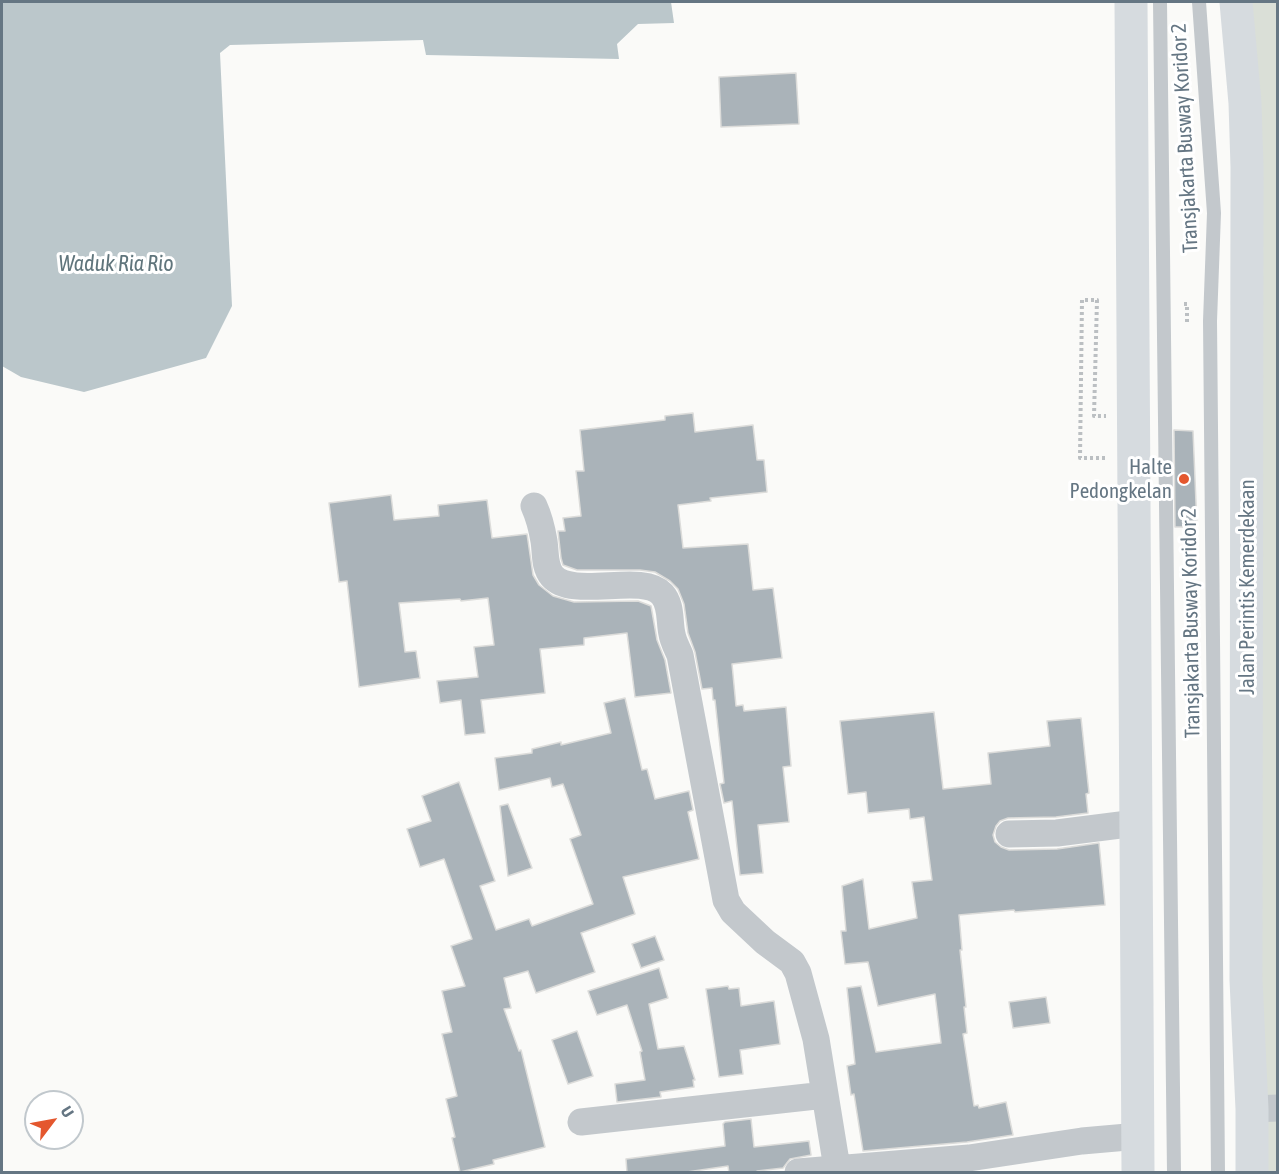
<!DOCTYPE html>
<style>
body{margin:0}
#map{position:relative;width:1279px;height:1174px;overflow:hidden;background:#fafaf8;font-family:"Asap Condensed",sans-serif}
canvas{display:block}
.frame{position:absolute;inset:0;border:3px solid #657683;pointer-events:none}
.north{position:absolute;left:24px;top:1090px;width:60px;height:60px;box-sizing:border-box;background:#fff;border:2px solid #c1c8cd;border-radius:50%;rotate:58deg;font-size:16px;font-weight:700;line-height:24px;text-align:center;color:#657683}
.north::after{content:'';display:block;margin:auto;width:21px;height:27px;background:#e4572e;clip-path:polygon(50% 0,100% 100%,50% 72%,0 100%)}
</style>
<div id="map">
<canvas width="1279" height="1174"></canvas>
<div class="frame"></div>
<div class="north">U</div>
</div>
<script>
const c = document.querySelector('canvas').getContext('2d');
c.lineJoin = 'round';
function paint(path, color) {
  c.fillStyle = color;
  c.fill(path, 'evenodd');
}
function strokePath(path, color, width, dash) {
  c.strokeStyle = color;
  c.lineWidth = width;
  c.lineCap = dash ? 'butt' : 'round';
  c.setLineDash(dash || []);
  c.stroke(path);
}
function drawText(font, color, halo, rows, align = 'center') {
  c.font = font + ' "Asap Condensed",sans-serif';
  c.lineWidth = 6;
  c.setLineDash([]);
  c.textBaseline = 'middle';
  c.strokeStyle = halo;
  c.fillStyle = color;
  for (const [text, x, y, turn = 0] of rows) {
    c.save();
    c.translate(x, y);
    c.rotate((+turn || 0) * Math.PI / 180);
    c.textAlign = isNaN(turn) ? turn : align;
    if (halo) c.strokeText(text, 0, 0);
    c.fillText(text, 0, 0);
    c.restore();
  }
}
paint(new Path2D(`
 M1236 2H1278L1277 1172H1252Z`), '#dadfd7');
paint(new Path2D(`
 M2 2H671L674 23 638 24 617 44 619 59 426 55 423 40 230 45 220 53 232 306 206 358 84 392 21 377 2 366Z`), '#bbc7cb');
const building = new Path2D(`
 M796 73 799 124 721 127 719 77Z
 M693 413 695 432 753 425 757 460H764L767 492 710 498 711 501 678 505 683 548 748 544 753 590 773 588 782 658 732 664 736 706 743 705 744 711 786 707 791 766 783 767 789 822 758 825 763 873 740 875 732 801 724 803 720 784 724 783 715 700H713L712 688 702 689 695 652 688 633 684 604 678 589 670 581 655 572 640 570H577L563 565 561 558 558 531H565L563 518 581 516 576 471H584L580 430 665 420V416Z
 M1174 430 1193 431 1197 527H1175Z
 M391 495 394 520 439 516 438 505 487 500 492 538 527 534 533 575 539 585 553 596 574 602 638 601 651 606 657 640 665 660 671 693 635 697 627 633 584 638V645L540 649 545 693 481 700 485 733 465 735 461 700 440 703 437 681 478 677 474 647 494 645 488 598 461 601 460 599 399 603 405 652 416 651 420 678 359 687 347 581 339 582 329 503Z
 M625 698 642 770 647 769 655 799 689 791 693 810 688 812 699 859 623 877 635 914 581 933 595 972 536 993 528 971 504 978 511 1008 504 1009 519 1051 521 1050 545 1147 493 1160 494 1164 460 1172 452 1138 455 1137 446 1099 457 1096 442 1034 452 1032 442 991 465 986 451 946 472 939 444 859 420 867 407 829 431 821 422 796 459 782 495 881 480 886 496 930 529 919 532 926 593 904 570 839 581 835 563 784 552 787 550 778 499 790 495 758 532 753V749L561 742V745L611 733 604 703Z
 M934 712 943 789 991 784 988 753 1050 746 1047 721 1081 718 1089 793 1086 794 1088 813 1056 817 1008 818 1000 821 996 826 993 835 995 842 1001 847 1009 850 1057 849 1099 843 1105 905 1015 912 1014 910 959 915 962 950H960L966 1007H964L967 1033 963 1034 974 1106 978 1105 979 1108 1006 1102 1013 1135 967 1142 863 1151 854 1094 851 1095 847 1066 855 1064 847 988 861 986 876 1052 941 1043 935 994 878 1006 868 962 845 964 841 931H846L842 886 863 879 869 929 917 918 912 882 932 880 924 817 910 819 909 809 868 813 866 792 848 794 840 721Z
 M508 804 532 868 508 876 500 806Z
 M655 936 664 960 641 968 632 944Z
 M659 968 668 998 649 1004 658 1049 684 1046 695 1080H693L694 1087 660 1092 661 1097 617 1102 615 1084 645 1080 640 1052 642 1051 627 1005 597 1015 588 991Z
 M728 986 729 989 739 988 741 1006 774 1001 780 1044 740 1050 743 1074 719 1077 706 989Z
 M1046 997 1050 1023 1013 1028 1009 1002Z
 M577 1031 593 1076 568 1084 552 1040Z
 M751 1119 754 1147 809 1141 811 1155 790 1159 783 1168 757 1171V1173H729L728 1166 680 1173H627L626 1159 725 1146 723 1124 725 1122Z`);
paint(building, '#aab3b9');
strokePath(building, '#dcdcda', 1.5);
strokePath(new Path2D(`
 M1184 304H1187V323
 M1105 458H1080L1082 300H1097L1094 416H1106`), '#bbbfc2', 4, [3, 3]);
strokePath(new Path2D(`
 M1160 2 1174 1172
 M1199 2 1214 213 1210 321 1218 1172`), '#c3c8cc', 14);
strokePath(new Path2D(`
 M534 506C539 517 542 529 544 541 546 554 544 566 552 576 573 600 642 572 662 594 672 605 669 621 672 634 673 641 677 648 680 655L726 900 733 912 765 942 792 962 798 973 816 1039 837 1168
 M1009 834 1057 833 1136 823
 M1252 1109 1278 1108
 M581 1122 825 1095
 M798 1172 969 1158 1082 1141 1139 1136`), '#c3c8cc', 27);
strokePath(new Path2D(`
 M1131 2 1138 1172
 M1236 2 1245 103 1247 167 1246 980 1252 1109V1172`), '#d6dbdf', 33);
for (const [x, y, r, color] of [
 [1184,479,6,"#e4572e"]
]) {
  const dot = new Path2D();
  dot.arc(x, y, r, 0, 2 * Math.PI);
  c.fillStyle = color;
  c.fill(dot);
  strokePath(dot, '#fff', 2);
}
drawText('21px', '#657683', '#fff', [
 ["Transjakarta Busway Koridor 2",1185,138,-93],
 ["Jalan Perintis Kemerdekaan",1247,587,-90],
 ["Transjakarta Busway Koridor 2",1191,623,-91]
]);
drawText('21px', '#657683', '#fff', [
 ["Halte",1172,467],
 ["Pedongkelan",1172,491]
], 'right');
drawText('italic 22px', '#60757c', '#fff', [
 ["Waduk Ria Rio",116,264]
]);
</script>
